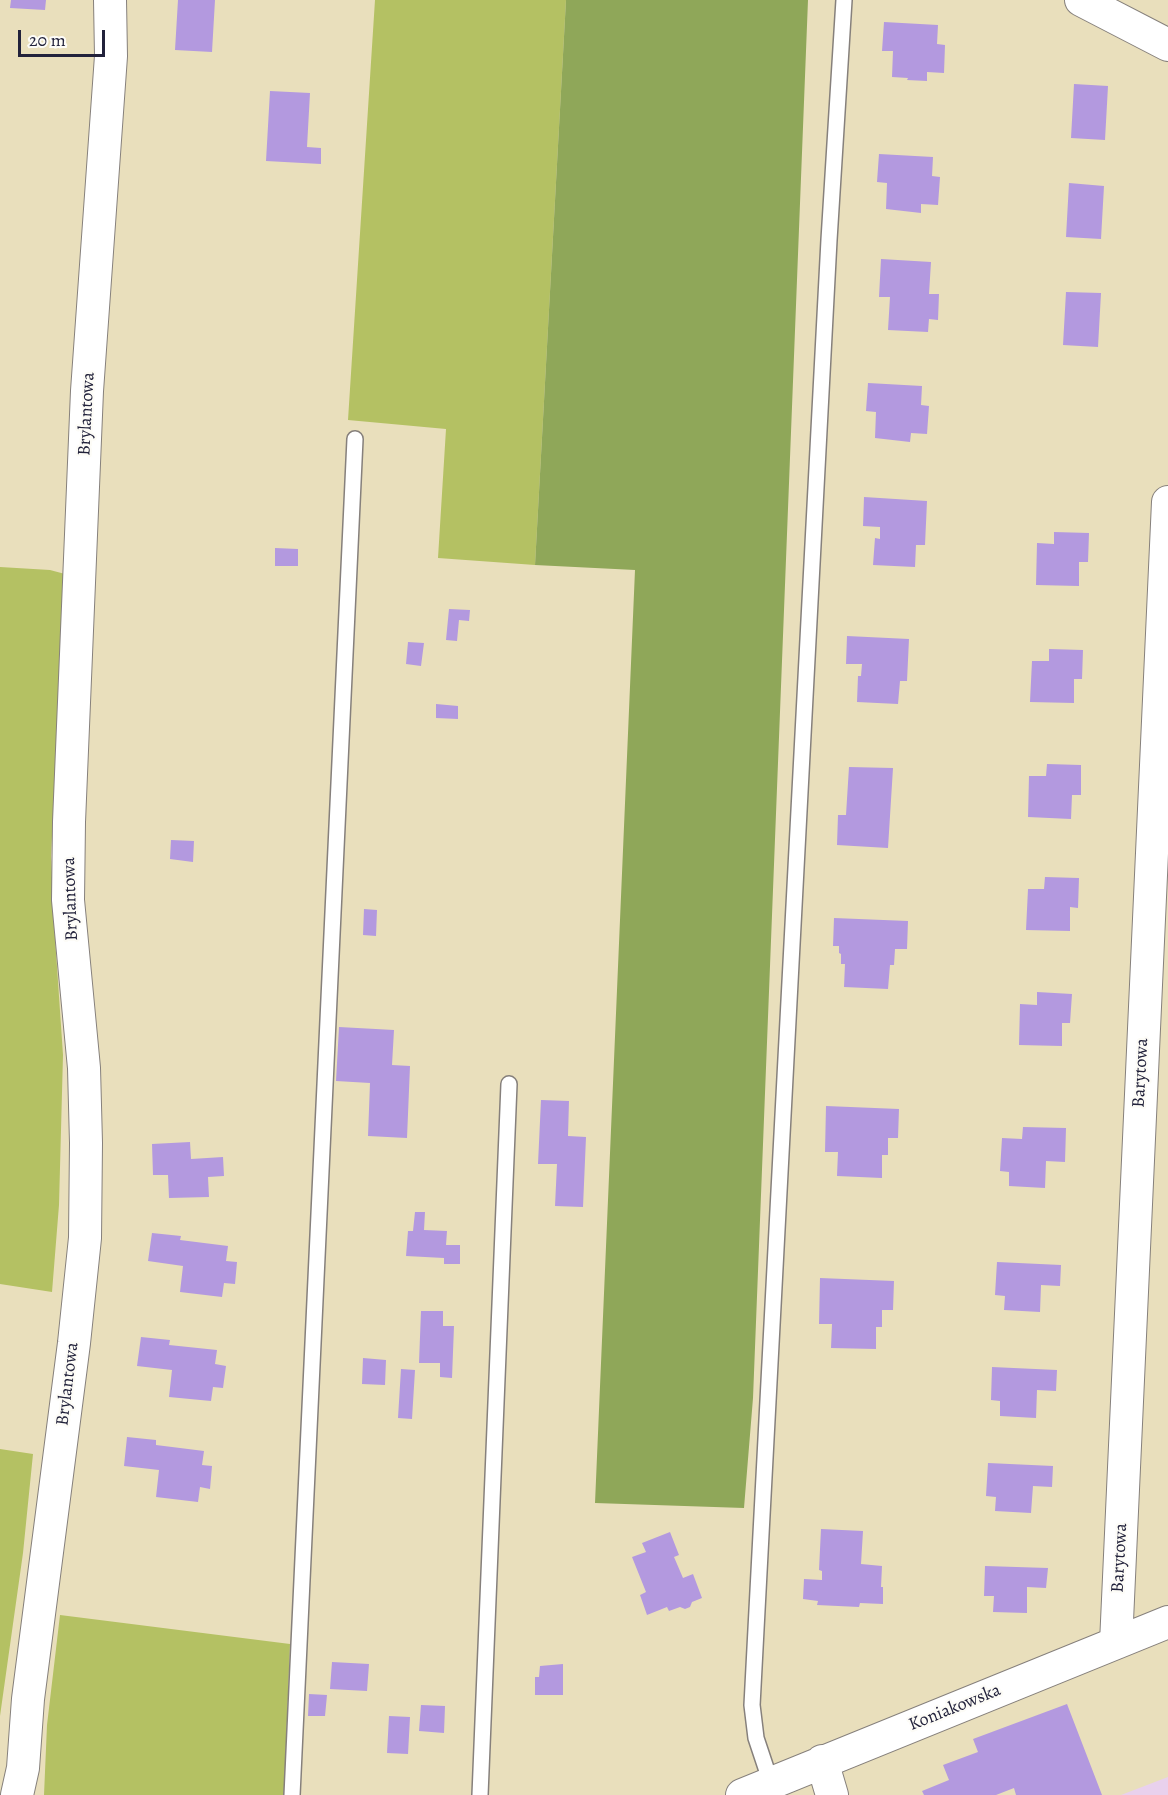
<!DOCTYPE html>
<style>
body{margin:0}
#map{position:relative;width:1168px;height:1795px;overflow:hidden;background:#e9dfbc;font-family:Alegreya,serif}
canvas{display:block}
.scale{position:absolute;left:18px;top:30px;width:87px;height:27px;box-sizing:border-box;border:3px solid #22223b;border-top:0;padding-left:8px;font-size:18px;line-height:21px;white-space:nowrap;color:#22223b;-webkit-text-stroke:4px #fdfcf7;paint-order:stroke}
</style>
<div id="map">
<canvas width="1168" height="1795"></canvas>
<div class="scale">20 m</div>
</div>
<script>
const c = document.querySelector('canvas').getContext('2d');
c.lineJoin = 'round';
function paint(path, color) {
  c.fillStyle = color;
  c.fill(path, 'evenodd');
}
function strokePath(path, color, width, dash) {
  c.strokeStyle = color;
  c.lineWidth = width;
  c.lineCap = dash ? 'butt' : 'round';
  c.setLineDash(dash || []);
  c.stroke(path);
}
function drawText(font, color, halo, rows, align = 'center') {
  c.font = font + ' Alegreya,serif';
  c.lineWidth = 4.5;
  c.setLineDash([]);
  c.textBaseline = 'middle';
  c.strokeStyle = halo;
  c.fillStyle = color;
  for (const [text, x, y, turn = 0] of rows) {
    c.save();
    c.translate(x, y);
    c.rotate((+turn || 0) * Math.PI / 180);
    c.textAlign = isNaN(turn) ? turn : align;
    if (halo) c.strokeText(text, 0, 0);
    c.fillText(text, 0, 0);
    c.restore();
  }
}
paint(new Path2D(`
 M1168 1777V1795H1121Z`), '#e9d1ed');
paint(new Path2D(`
 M375 0H566L535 565 438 558 446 429 348 420Z
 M0 567 50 570 65 574 51 856 54 923 63 1055 59 1205 52 1292 0 1284Z
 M0 1449 33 1454 23 1553 0 1716Z
 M60 1615 290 1644 284 1795H44L47 1725Z`), '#b4c163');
paint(new Path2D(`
 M566 0H808L753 1398 744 1508 595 1503 635 570 535 565Z`), '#8fa759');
paint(new Path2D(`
 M11 0H46L45 10 10 8Z
 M178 0H215L212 52 175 50Z
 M884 22 938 25 937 44 945 45 944 73 927 72V81L907 80 908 78 892 77 893 51H882Z
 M1074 84 1108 86 1105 140 1071 138Z
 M270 91 310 93 307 147 321 148V164L266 161Z
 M879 154 933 157 932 176 940 177 938 205 921 204V213L886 209 887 183 877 182Z
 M1069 183 1104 186 1101 239 1066 237Z
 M881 259 931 262 929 294H939L938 320 929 319 928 332 888 330 890 297H879Z
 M1066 292 1101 293 1098 347 1063 345Z
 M868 383 922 386 921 405 929 406 927 434 911 433 910 442 875 438 876 412 866 411Z
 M864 497 927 501 925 545H916L915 567 873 565 875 538 880 539V527L863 526Z
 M1054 532 1089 533 1088 562H1079V586L1036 585 1037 543 1054 544Z
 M275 548 298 549V566H275Z
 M449 609 470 610 469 621 459 620 457 641 446 640Z
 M847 636 909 639 907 681H900L898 704 857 702 858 676H861L862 664H846Z
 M408 642 424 643 421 666 406 664Z
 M1049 649 1083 650 1082 679H1074V703L1030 702 1032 661H1049Z
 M436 704 458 706V719L436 718Z
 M1047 764 1081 765V795H1072L1071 819 1028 817 1029 776H1046Z
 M849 767 893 768 888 848 837 845 838 815H846Z
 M171 840 194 841 193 862 170 859Z
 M1045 877 1079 878 1078 908 1070 907V931L1026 930 1028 889H1044Z
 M364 909 377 910 376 936 363 935Z
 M834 918 908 921 907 949H895L894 965H890L888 989 844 987 845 964H841V954L839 953V946H833Z
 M1037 992 1072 994 1070 1023H1062V1046L1019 1045 1020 1004 1037 1005Z
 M339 1027 394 1030 392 1065 410 1066 407 1138 368 1136 370 1083 336 1081Z
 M541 1100 569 1101 568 1136 586 1137 583 1207 555 1206 557 1164H538Z
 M826 1106 899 1109 898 1138H888V1155H882V1178L837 1176 838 1152H825Z
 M1023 1127 1066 1128 1065 1162 1046 1161 1045 1188 1009 1186V1172L1000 1171 1002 1138 1022 1139Z
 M190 1142 191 1159 223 1157 224 1176 208 1177 209 1197 169 1198 168 1175H153L152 1144Z
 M415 1212H425L424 1230 447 1231 446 1245H460V1264H444V1258L406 1256 408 1231H413Z
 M152 1233 181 1236 180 1240 228 1246 226 1261 237 1262 235 1284 224 1283 222 1297 180 1292 183 1266 148 1261Z
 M997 1262 1061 1265 1060 1286 1041 1285 1040 1312 1004 1310 1005 1296 995 1295Z
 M820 1278 894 1281 893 1310H882V1327H876V1349L831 1348 832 1324H819Z
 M421 1311H443V1326H454L452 1378 440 1377V1363H419Z
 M141 1337 170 1340 169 1345 217 1350 215 1364 226 1366 223 1388 213 1387 211 1401 169 1397 172 1370 137 1366Z
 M363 1358 386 1360 385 1385 362 1384Z
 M992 1367 1057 1370 1056 1391 1037 1390 1036 1418 1000 1416V1401L991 1400Z
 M401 1369 415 1370 412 1419 398 1418Z
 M127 1437 156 1440V1445L204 1451 202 1465 212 1466 210 1489 200 1487 198 1502 156 1497 159 1470 124 1466Z
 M988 1463 1053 1466 1052 1487 1033 1486 1031 1513 995 1511 996 1497 986 1496Z
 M821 1529 863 1531 861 1564 882 1566 881 1587H883V1604L860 1603 859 1607 817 1605 818 1601 803 1599 804 1579 822 1580V1571L819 1570Z
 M670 1532 679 1555 674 1557 683 1578 693 1574 702 1598 692 1602 690 1607 685 1609 680 1607 669 1611 667 1607 647 1615 640 1595 646 1592 632 1557 646 1552 642 1543Z
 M985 1566 1048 1568 1046 1588 1027 1587V1613L993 1612 994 1596H984Z
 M332 1662 369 1664 367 1691 330 1689Z
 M563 1664V1695H535V1677H539L540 1666Z
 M309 1694 327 1695 325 1716H308Z
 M1067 1704 1102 1795H1016L1014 1788 996 1795H924L922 1791 949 1780 943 1765 978 1752 973 1739Z
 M421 1705 445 1706 444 1733 419 1731Z
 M389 1716 410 1717 408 1754 387 1753Z`), '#b399df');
const lane = new Path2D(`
 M771 1783 756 1738 752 1705 829 240 844 0
 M292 1795 355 439
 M480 1795 509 1084`);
const street = new Path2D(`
 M1081 0 1168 45
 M1116 1643 1168 502
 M822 1761 832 1795
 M17 1795 23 1768 28 1699 74 1343 85 1238 86 1143 84 1068 68 900 69 822 87 391 111 56 110 0
 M742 1795 1168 1622`);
strokePath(lane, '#86807c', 18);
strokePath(street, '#86807c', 34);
strokePath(lane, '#fff', 15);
strokePath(street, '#fff', 32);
drawText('18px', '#22223b', '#fdfcf7', [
 ["Brylantowa",87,414,-87],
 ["Brylantowa",71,899,-92],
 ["Barytowa",1141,1073,-87],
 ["Brylantowa",68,1384,-83],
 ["Barytowa",1120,1558,-87],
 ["Koniakowska",955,1708,-22]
]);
</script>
